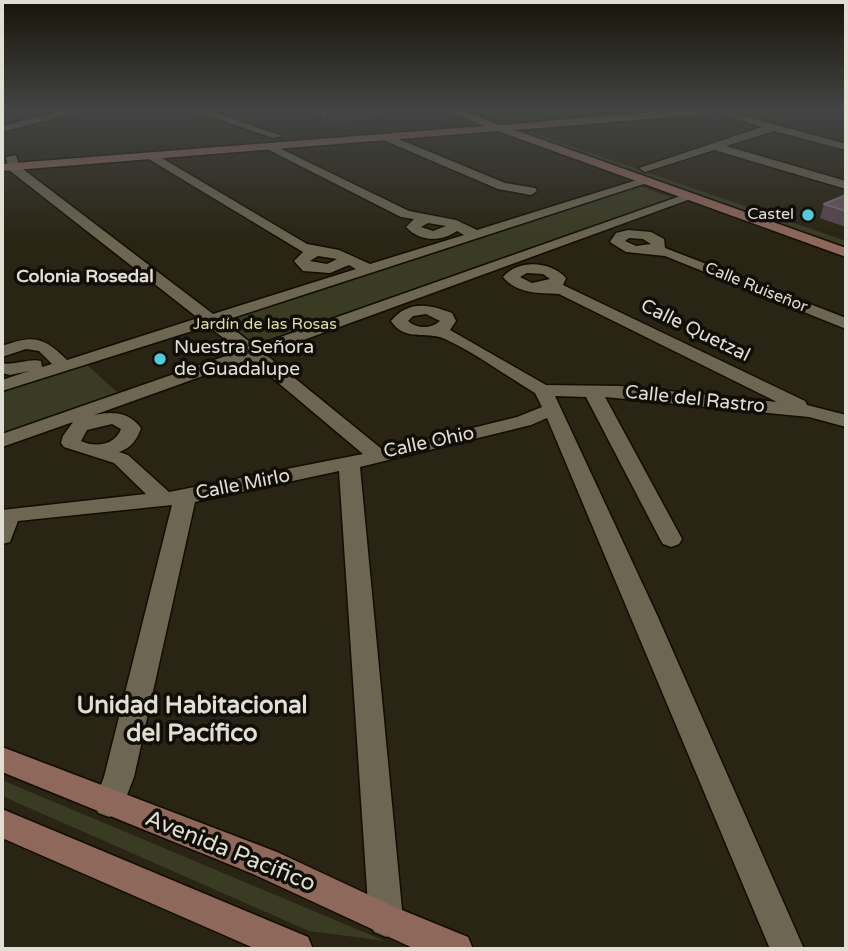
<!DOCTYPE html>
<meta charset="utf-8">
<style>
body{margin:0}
#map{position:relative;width:848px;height:951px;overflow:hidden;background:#292413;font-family:"Varela Round",sans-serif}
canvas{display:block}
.frame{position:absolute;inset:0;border:4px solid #e1ded3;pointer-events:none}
</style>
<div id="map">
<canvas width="848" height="951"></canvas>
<div class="frame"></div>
</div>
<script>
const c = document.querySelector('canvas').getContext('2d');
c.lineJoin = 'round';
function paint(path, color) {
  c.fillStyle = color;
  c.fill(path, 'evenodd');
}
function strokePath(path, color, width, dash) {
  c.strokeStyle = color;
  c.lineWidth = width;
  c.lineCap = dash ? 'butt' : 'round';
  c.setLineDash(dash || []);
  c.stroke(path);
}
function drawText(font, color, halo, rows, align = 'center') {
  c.font = font + ' "Varela Round",sans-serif';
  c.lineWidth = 7;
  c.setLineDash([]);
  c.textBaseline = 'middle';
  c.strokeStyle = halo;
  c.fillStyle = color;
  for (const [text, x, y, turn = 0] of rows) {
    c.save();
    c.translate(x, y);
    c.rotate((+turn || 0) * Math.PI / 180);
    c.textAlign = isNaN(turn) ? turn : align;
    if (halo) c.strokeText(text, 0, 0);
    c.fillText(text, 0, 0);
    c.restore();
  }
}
paint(new Path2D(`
 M530 132 846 241V249L517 133Z
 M640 186 675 199 260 348 220 318Z
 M83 361 120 395 2 437V388Z
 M2 780 385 941 309 931 2 796Z`), '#3a3b23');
const street = new Path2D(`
 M61 111H80L2 132V126Z
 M194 111H210L282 136 273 138Z
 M726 111 846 144V150L774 131 726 146 846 181V189L714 150 645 172 639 168 762 127 720 114Z
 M381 135H389L505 183 535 188 537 191 531 195 498 189 381 139Z
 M271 144 409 211 456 220 477 230 640 179 650 182 223 321 255 346 686 194 690 193 696 197 265 354 383 450 517 417 542 407 535 393C506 376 476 353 445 339 425 330 406 343 391 321 408 300 429 304 452 313L456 321 450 330 546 385 620 386 777 402 559 294C539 293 517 294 503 277 519 259 550 261 566 278L563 285 805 401 807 405 846 415V427L809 417 605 397 682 539 679 544 671 547 663 544 660 539 586 397 555 396 657 615 804 949H770L547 418 531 425 360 467 403 920 398 932 386 937 374 932 369 920 339 471 195 502 134 777 120 813 109 817 98 813 94 803 104 777 172 505 18 521 10 542 2 544V510L146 494 114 463 64 447 61 443 63 436 73 422 2 447V434L240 351 208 326 2 391V380L29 371 10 375 2 373V363C15 366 28 358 41 361L42 367 52 364 39 351 26 349 2 357V346C33 335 43 336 67 360L198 318 9 170 6 157 16 155 19 166 213 314 356 269 349 265 330 273 303 271 294 261 303 252 147 158V154H155L307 244 339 250 370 264 464 235 457 231C441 242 420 242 406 227L414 219 401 217 267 149 265 147ZM428 223 446 226 433 231 421 227ZM318 256 337 259 327 264 310 261ZM527 273 543 274 550 279 532 283 520 277ZM426 314 440 321C431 329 417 329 408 321L413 316ZM250 359 363 454 169 492 128 455 119 452C131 448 137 440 141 428 129 412 113 411 94 415ZM112 424 121 429C115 445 96 448 81 441L87 430Z
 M628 230 651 232 664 239 665 248 846 318V329L665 256 626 252 610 242 616 233ZM629 238 643 239 651 244 636 246 625 241Z`);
const secondary = new Path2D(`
 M448 111H463L500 125 666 111H712L707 114 515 130 846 248V257L498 131 2 171V164L484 126Z
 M2 747 277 852 397 908 468 937 473 949H415L253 874 2 772Z
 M2 809 308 937 313 949H256L2 838Z`);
strokePath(street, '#120d01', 3);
strokePath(secondary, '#120d01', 3);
paint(street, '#6c6652');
paint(secondary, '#8f685c');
paint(new Path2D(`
 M318 111H378L379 118 326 122Z
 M846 195V227L820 218 824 204Z`), '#594750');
paint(new Path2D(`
 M325 111H378L379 118 326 122Z`), '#403232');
const building = new Path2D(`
 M846 195V211L824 204Z`);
paint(building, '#68585e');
strokePath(building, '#7b6d70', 2);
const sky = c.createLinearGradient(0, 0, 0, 244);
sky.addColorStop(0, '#17140a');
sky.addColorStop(0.45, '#434544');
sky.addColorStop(1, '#43454400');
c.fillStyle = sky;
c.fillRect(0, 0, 848, 244);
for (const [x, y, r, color] of [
 [808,215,7,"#54cade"],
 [160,359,7,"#54cade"]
]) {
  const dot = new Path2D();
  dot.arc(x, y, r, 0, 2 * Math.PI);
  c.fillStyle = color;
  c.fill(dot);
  strokePath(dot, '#100e07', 2.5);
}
drawText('16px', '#e1ded3', '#100e07', [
 ["Castel",794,215]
], 'right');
drawText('16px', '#e1ded3', '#100e07', [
 ["Calle Ruiseñor",756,288,22]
]);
drawText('16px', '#dadea4', '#100e07', [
 ["Jardín de las Rosas",265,325]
]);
drawText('bold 18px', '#e1ded3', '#100e07', [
 ["Colonia Rosedal",85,277]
]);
drawText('19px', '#e1ded3', '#100e07', [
 ["Calle Quetzal",695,331,26],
 ["Calle del Rastro",695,400,6],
 ["Calle Ohio",429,443,-12],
 ["Calle Mirlo",243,485,-11]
]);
drawText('19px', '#e1ded3', '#100e07', [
 ["Nuestra Señora",174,348],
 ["de Guadalupe",174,370]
], 'left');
drawText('23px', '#e1ded3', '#100e07', [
 ["Avenida Pacífico",230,852,22]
]);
drawText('bold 24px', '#e1ded3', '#100e07', [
 ["Unidad Habitacional",192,707],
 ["del Pacífico",192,735]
]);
</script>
